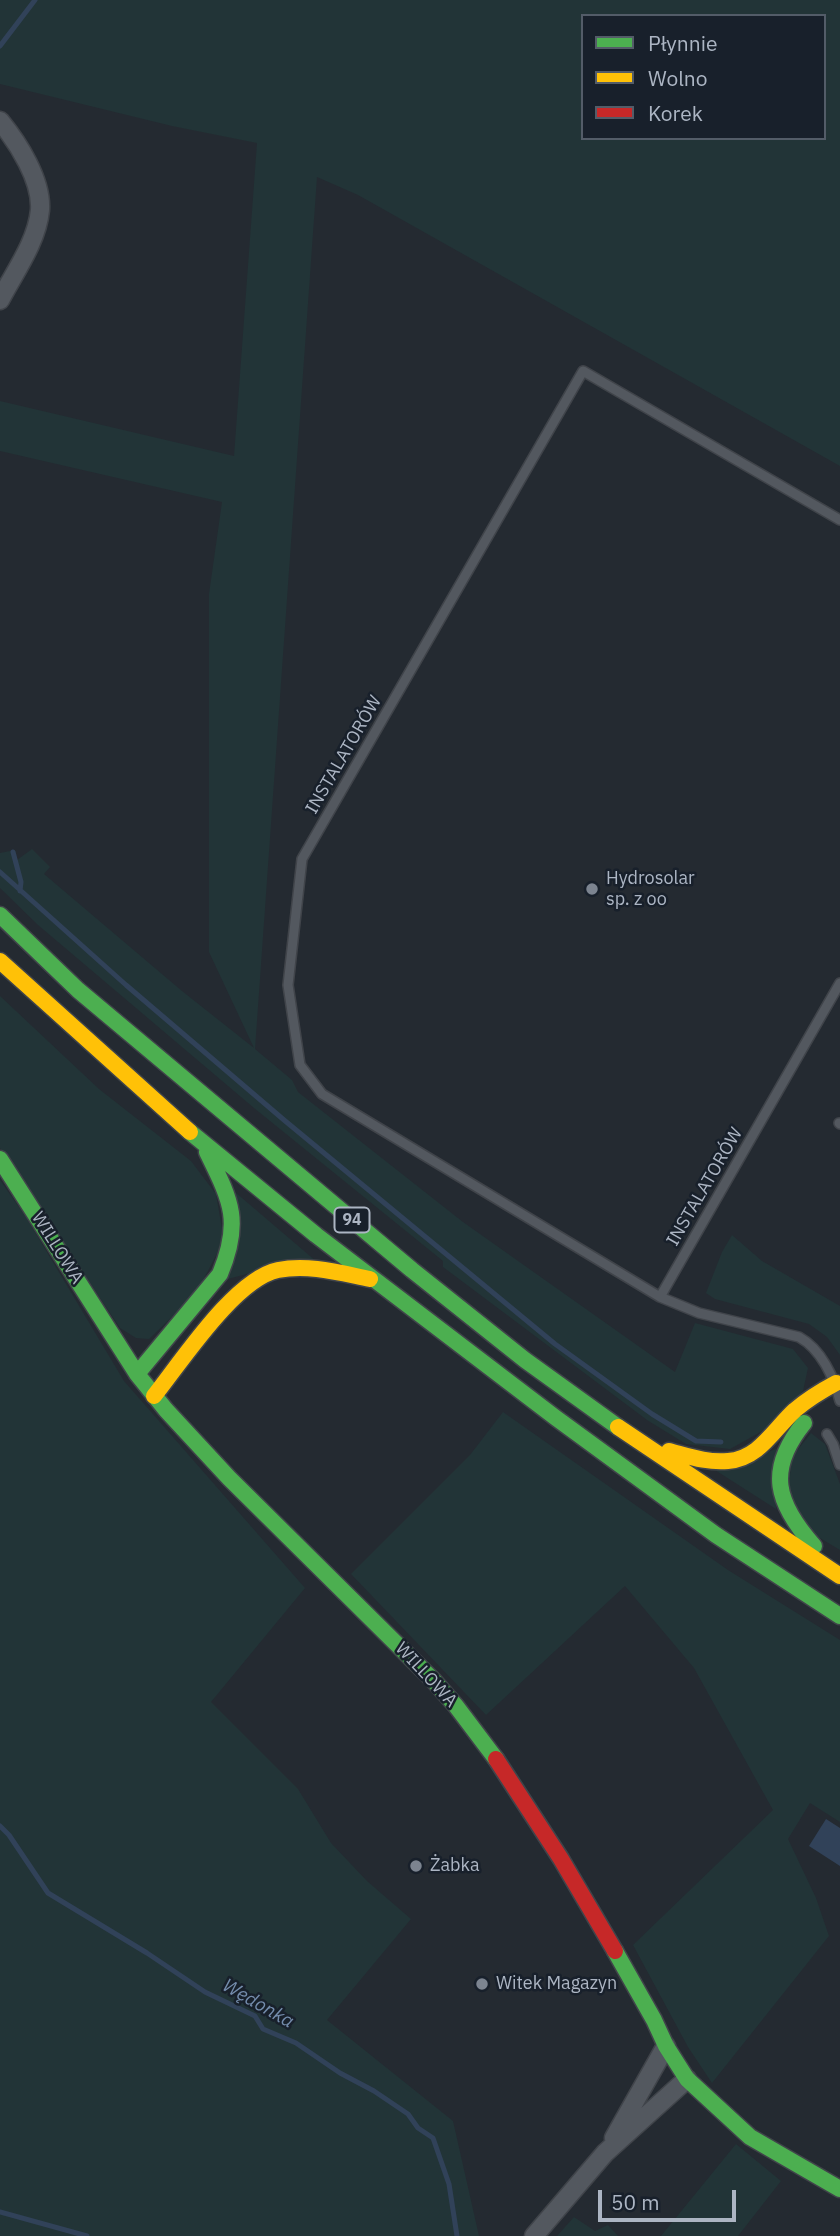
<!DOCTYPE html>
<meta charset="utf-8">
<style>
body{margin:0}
#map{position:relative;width:840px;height:2236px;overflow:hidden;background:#242a31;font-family:"IBM Plex Sans",sans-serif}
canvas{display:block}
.legend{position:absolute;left:581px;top:14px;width:245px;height:126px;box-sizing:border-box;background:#18202b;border:2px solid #535c68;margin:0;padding:9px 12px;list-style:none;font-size:21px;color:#acb5c3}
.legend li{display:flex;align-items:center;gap:14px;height:35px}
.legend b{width:35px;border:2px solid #535c68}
.scale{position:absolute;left:598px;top:2190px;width:138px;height:32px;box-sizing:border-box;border:4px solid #acb5c3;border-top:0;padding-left:9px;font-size:21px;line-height:24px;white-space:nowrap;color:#acb5c3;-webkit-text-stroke:5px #18202b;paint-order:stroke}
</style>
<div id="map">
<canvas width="840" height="2236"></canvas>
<ul class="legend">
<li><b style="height:9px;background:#4caf50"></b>Płynnie</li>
<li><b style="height:9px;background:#ffc107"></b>Wolno</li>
<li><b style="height:9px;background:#c62828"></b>Korek</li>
</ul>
<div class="scale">50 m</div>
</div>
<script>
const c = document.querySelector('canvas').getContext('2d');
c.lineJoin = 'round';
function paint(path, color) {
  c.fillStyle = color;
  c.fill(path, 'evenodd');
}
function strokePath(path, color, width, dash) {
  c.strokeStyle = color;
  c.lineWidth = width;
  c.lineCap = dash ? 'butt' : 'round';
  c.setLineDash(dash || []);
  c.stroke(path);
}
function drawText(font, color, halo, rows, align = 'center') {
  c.font = font + ' "IBM Plex Sans",sans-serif';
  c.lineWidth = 5;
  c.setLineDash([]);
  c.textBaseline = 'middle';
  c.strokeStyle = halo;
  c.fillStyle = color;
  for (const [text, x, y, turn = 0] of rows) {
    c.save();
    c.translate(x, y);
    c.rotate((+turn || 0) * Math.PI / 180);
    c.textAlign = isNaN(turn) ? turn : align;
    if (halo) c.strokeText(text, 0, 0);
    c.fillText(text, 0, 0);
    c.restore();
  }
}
paint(new Path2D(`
 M0 0H840V466L358 195 317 177 255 1049 292 1080 298 1092 463 1222 675 1372 695 1323 793 1349 808 1368 803 1391 766 1429 730 1449 686 1444 647 1420 443 1267V1261L254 1108 38 925 0 888V853L15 850 17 860 32 849 50 867 44 874 182 991 254 1048 209 952V594L222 502 0 451V401L234 456 257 143 172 126 0 84ZM583 16H824V138H583Z
 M0 996 99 1089 191 1161 216 1194 224 1240 196 1294 149 1339 136 1338 120 1328 0 1148Z
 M0 1180 26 1217 124 1381 305 1588 211 1702 298 1789 331 1843 367 1881 411 1919 327 2020 453 2121 479 2236H0Z
 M235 1192 317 1262 296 1261 224 1280Z
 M732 1235 762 1261 840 1306V1355L827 1337 809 1324 715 1299 706 1293 722 1252Z
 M503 1412 728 1570 840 1640V1822L810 1803 788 1839 816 1898 829 1936 712 2083 688 2047 633 1945 773 1810 694 1668 625 1586 486 1715 351 1574 470 1455Z
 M811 1433 825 1444 840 1484V1550L805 1529 789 1495 791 1458Z
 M776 1449V1509L715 1470Z
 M736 2144 781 2181 738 2236H661Z
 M574 2217 595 2231 608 2225 618 2236H557Z`), '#223437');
paint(new Path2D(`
 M826 1819 840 1828V1866L809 1846Z`), '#314259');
strokePath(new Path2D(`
 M0 46 35 0
 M13 852 21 882 20 891
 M0 872 126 985 284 1120 555 1344 652 1414 696 1441 721 1442
 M0 1826 9 1835 48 1893 147 1953 205 1992 255 2016 263 2029 296 2043 340 2073 374 2091 408 2114 418 2128 433 2138 449 2184 457 2236
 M0 2212 87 2236`), '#314259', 5);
const lane = new Path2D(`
 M839 1123 840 1124
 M660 1297 840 983
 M840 1401C834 1377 821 1349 799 1337L699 1313 660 1297 322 1094 300 1065 288 985 302 859 583 371 840 520
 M827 1434 833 1444 840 1465`);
const street = new Path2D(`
 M0 121C18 143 42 180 40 210 37 242 14 273 0 300
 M614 2138 666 2046
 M534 2236 605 2153 687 2079`);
const fast = new Path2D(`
 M0 915 78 990 412 1270 525 1360 618 1427
 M190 1132 316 1235 556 1418 716 1535 840 1616
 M0 1159 137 1374 166 1410 229 1478 434 1681 456 1706 496 1759
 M137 1374 220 1274C242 1221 231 1201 207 1152
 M804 1423C766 1470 776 1503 814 1546
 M615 1951 654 2020 666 2046 687 2079 750 2137 840 2189`);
const slow = new Path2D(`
 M0 961 190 1132
 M154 1396C182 1361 235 1279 278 1270 309 1264 340 1273 370 1279
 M618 1427 840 1576
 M669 1451C688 1456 707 1463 728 1461 759 1459 774 1429 795 1410 808 1399 821 1391 836 1383`);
const jam = new Path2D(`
 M496 1759 561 1859 615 1951`);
strokePath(lane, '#40444a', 12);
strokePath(street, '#40444a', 21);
strokePath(fast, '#40444a', 19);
strokePath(slow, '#40444a', 19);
strokePath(jam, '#40444a', 19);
strokePath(lane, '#53585f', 9);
strokePath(street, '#53585f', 18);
strokePath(fast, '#4caf50', 16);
strokePath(slow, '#ffc107', 16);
strokePath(jam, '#c62828', 16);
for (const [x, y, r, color] of [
 [592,889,7,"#7c8490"],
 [416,1866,7,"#7c8490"],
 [482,1984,7,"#7c8490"]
]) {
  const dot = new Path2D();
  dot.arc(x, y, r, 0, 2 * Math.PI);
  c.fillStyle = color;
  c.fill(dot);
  strokePath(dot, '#18202b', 2.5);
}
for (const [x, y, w] of [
 [352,1220,35]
]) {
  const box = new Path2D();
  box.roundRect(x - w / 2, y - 12.5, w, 25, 5);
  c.fillStyle = '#18202b';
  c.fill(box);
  strokePath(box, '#acb5c3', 2);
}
drawText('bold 16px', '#acb5c3', null, [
 ["94",352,1220]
]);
drawText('18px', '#acb5c3', '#18202b', [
 ["INSTALATORÓW",344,755,-60],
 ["INSTALATORÓW",705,1187,-60],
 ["WILLOWA",57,1248,58],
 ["WILLOWA",426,1675,47]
]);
drawText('18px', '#acb5c3', '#18202b', [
 ["Hydrosolar",606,879],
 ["sp. z oo",606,900],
 ["Żabka",430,1866],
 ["Witek Magazyn",496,1984]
], 'left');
drawText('italic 19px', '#748cac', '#18202b', [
 ["Wędonka",258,2004,30]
]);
</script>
